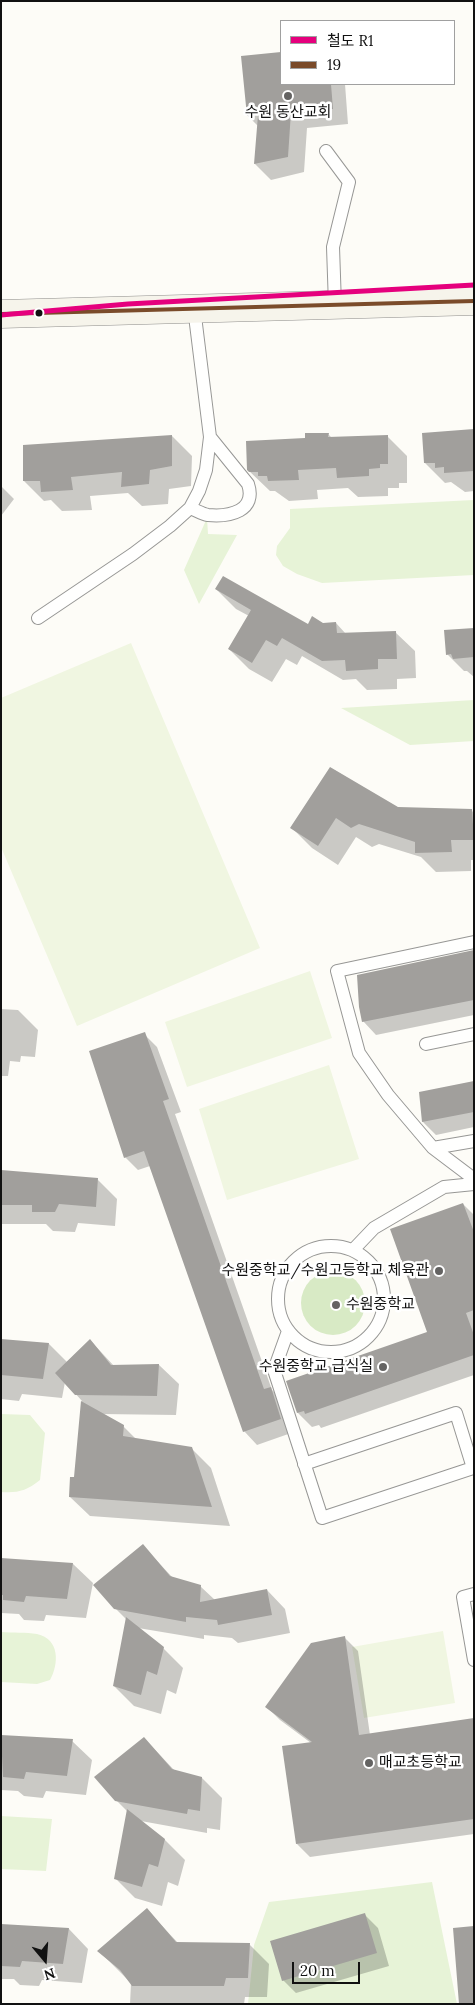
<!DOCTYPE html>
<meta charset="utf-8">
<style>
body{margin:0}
#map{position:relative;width:475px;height:2005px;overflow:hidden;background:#fdfcf7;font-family:Lora,"Noto Sans KR",serif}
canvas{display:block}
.frame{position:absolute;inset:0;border:2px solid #111;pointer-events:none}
.legend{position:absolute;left:280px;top:20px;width:175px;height:65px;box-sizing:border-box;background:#fff;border:1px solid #a0a0a0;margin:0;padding:6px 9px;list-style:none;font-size:15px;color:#111}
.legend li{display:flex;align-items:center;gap:10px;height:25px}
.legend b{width:25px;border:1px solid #a0a0a0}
.north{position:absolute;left:20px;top:1935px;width:50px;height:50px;-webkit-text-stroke:4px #fff;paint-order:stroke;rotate:162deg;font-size:14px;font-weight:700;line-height:20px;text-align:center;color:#111}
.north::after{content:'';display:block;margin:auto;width:18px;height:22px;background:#111;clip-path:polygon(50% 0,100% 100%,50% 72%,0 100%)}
.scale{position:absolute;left:292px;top:1962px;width:68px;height:22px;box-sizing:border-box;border:2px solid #111;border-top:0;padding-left:6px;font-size:15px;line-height:18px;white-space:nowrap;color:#111;-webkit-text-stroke:4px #fff;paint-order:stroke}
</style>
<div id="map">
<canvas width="475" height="2005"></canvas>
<div class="frame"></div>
<ul class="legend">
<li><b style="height:6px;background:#e5007d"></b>철도 R1</li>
<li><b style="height:6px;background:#7a4b2a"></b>19</li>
</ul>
<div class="north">N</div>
<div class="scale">20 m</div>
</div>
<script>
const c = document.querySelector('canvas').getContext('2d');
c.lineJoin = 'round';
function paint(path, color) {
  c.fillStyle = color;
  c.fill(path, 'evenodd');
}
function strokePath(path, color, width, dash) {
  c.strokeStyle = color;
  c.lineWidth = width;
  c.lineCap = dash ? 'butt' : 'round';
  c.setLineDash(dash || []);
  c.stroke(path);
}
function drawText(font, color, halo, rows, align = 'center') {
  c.font = font + ' Lora,"Noto Sans KR",serif';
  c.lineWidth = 5;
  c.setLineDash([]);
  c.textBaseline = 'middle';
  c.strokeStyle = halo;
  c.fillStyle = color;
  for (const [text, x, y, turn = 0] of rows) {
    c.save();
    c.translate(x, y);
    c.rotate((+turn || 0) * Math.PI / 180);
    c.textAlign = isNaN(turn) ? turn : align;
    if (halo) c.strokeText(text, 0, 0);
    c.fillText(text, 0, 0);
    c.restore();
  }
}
paint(new Path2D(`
 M474 500V575L322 583 297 574 283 566 276 555 277 546 290 528V509Z
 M207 518 208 534 237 535 199 604 184 570Z
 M474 700V741L410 745 341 708Z
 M1 1414 30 1415 45 1433 40 1480C26 1491 18 1493 1 1492Z
 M1 1632C13 1633 26 1632 37 1634 60 1639 59 1664 50 1680L37 1684 1 1682Z
 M1 1816 52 1819 46 1871 1 1869Z
 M432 1882 457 2004H248L254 1945 269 1902Z`), '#e7f3d7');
paint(new Path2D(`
 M301 1303a32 32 0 1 1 64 0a32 32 0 1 1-64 0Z`), '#d8eac5');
paint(new Path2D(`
 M131 643 260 948 77 1026 1 847V698Z
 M310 971 332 1038 187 1087 165 1022Z
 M329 1065 359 1159 227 1200 199 1109Z
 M443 1631 455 1703 364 1718 352 1647Z`), '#f0f6e1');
paint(new Path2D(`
 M281 53V84H345L348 124 307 128 304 172 271 180 255 164 258 126 248 116 242 57Z
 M474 431V491L465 492 451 482 445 483 425 463Z
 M328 434 332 438 387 436 407 456V483H399V488H388V496L358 497 348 488 317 490 318 499 289 501 275 491H270L248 470 306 439Z
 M172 436 192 456 191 486 169 489 168 504 142 506 128 493 90 496 92 510 62 511 51 500 44 501 24 481Z
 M1 486 14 499 1 516Z
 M216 589 309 625 336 623 346 634 395 632 415 651 416 678 397 679V689L367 690 356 679 343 680 302 656 297 665 286 659 272 682 249 669 229 649 249 616 236 609Z
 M474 629V677L467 671H464L447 654Z
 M331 768 397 808 471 810 474 813V860H471V871L436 872 421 857 379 844 372 847 356 837 338 865 312 848 292 828Z
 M474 952V1015L376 1035 363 1021Z
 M1 1009 18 1010 38 1030 35 1057 21 1056 20 1062 10 1061 8 1076H1Z
 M144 1034 157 1047 181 1112 175 1114 272 1390 284 1401 294 1432 257 1445 244 1431 150 1166 138 1170 125 1157Z
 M474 1082V1127L436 1135 423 1122 421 1093Z
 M1 1172 97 1179 117 1199 115 1226 78 1223 75 1232 53 1231 46 1224H1Z
 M463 1204 474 1215V1375L321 1428 319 1425 312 1427 298 1413 288 1382 429 1333Z
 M90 1340 114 1366 159 1365 179 1384 176 1415 101 1414 123 1426 136 1439 191 1448 211 1468 230 1526 90 1516 70 1497 75 1479 82 1401 65 1382 62 1398 22 1394 19 1401 1 1399V1341L49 1344 67 1362Z
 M143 1546 173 1578 200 1586 215 1600 267 1590 285 1609 290 1633 238 1643 232 1638 204 1635V1639L138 1628 163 1648 183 1668 176 1694 167 1690 161 1714 134 1706 114 1686 127 1620 115 1608Z
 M1 1559 73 1564 93 1583 86 1618 46 1615 44 1621 24 1620 19 1614 1 1613Z
 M345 1638 358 1651 370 1735 474 1720V1834L310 1857 297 1844 311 1743 280 1720 267 1707Z
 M1 1736 72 1741 92 1760 86 1795 46 1791 43 1798 24 1796 18 1791 1 1790Z
 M144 1738 175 1771 202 1778 222 1798 220 1830 207 1828V1833L141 1821 165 1840 185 1860 178 1886 168 1882 162 1906 135 1898 115 1878 128 1812 116 1800Z
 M147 1910 179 1944H249L269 1964 267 1997H245L244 2004H130L131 1983 99 1951Z
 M365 1915 378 1928 389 1966 296 1993 283 1980Z
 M1 1925 69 1929 88 1949 82 1983 42 1980 39 1986 20 1985 14 1979H1Z`), '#0003');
paint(new Path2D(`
 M281 52V84H331L333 109 291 112 288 157 254 164 258 115 247 116 241 56Z
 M474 429V471L444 473V467L435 468V463H424L422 433Z
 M305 433H329L328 437 388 435V464H380V468L369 469V476L337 478 336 468 298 470 299 480 268 481 267 476H258V472H249L247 470 246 441 305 438Z
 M172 435V466L150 470 149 484 121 487 122 472 71 477 73 490 41 492 40 481H23V445Z
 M223 576 308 624 312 616 323 623 336 622 337 633 396 631 397 659H378V669L346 671 345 660 322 661 282 638 277 646 266 640 252 663 228 649 251 610 215 589Z
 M474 628V657L453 659 451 654 446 655 444 630Z
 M330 767 398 807 472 809 474 840H451L452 852 415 853V842L359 824 351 828 336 818 318 846 290 828Z
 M474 950V1000L362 1022 359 1007 357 975Z
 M145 1032 169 1099 163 1101 264 1389 271 1387 281 1419 243 1432 144 1151 124 1158 89 1051Z
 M474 1081V1112L422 1122 419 1092Z
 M1 1170 98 1178 96 1207 59 1204 55 1212H32V1205H1Z
 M463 1203 474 1232V1310L466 1313 474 1335V1355L305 1414 304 1411 297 1413 286 1381 427 1332 390 1229Z
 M1 1339 49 1343 43 1379 1 1375Z
 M90 1339 111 1365 159 1364 157 1396 75 1395 55 1373Z
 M81 1401 124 1425 123 1436 192 1447 212 1507 69 1497 70 1477H74Z
 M143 1544 170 1576 201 1585 200 1602 267 1589 272 1615 218 1625 217 1620 186 1617V1622L114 1609 93 1585Z
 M1 1558 73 1563 67 1599 26 1596 24 1602 3 1600V1595H1Z
 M126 1617 164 1647 157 1675 147 1671 141 1695 113 1686Z
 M345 1636 359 1735 474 1718V1819L296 1844 282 1746 312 1742 265 1707 311 1643Z
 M1 1735 73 1739 67 1776 26 1772 24 1779 3 1777Z
 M144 1737 172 1769 202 1777 200 1811 188 1809 187 1814 115 1801 94 1777Z
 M127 1809 165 1839 158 1867 149 1864 142 1887 114 1879Z
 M147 1908 176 1942 250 1943 248 1978H226L224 1986H132L120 1970 97 1951Z
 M365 1913 377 1953 282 1981 270 1941Z
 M1 1924 69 1928 63 1964 22 1961 20 1967 1 1966Z
 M474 1926V2004H459L453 1928Z`), '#a19f9c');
const lane = new Path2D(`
 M326 151 349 182 333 247 335 305
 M190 508C196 510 202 514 208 515 230 517 257 511 248 484L210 437
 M38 618 133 554 170 526 190 508 199 491 206 470 210 437 194 308
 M426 1044 474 1034
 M474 1141 433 1148 474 1179
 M433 1148 388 1095 359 1053 337 971 474 942
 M278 1299a53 53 0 1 1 106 0a53 53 0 1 1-106 0Z
 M353 1250 374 1228 444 1187 474 1184
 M288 1331 274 1370 322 1518 473 1468 456 1413 304 1464
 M474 1594 463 1597 474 1660`);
const secondary = new Path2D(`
 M1 314 474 301`);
strokePath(lane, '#979795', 14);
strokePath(secondary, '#8e8d8b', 29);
strokePath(lane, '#fffffe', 12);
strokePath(secondary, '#f6f4eb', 28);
strokePath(new Path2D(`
 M1 314 474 301`), '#7a4b2a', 4);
strokePath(new Path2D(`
 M1 315 128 304 474 285`), '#e5007d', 5);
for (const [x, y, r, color] of [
 [288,96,5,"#646362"],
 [39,313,4.5,"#111"],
 [439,1271,5,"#646362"],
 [336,1305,5,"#646362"],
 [383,1367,5,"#646362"],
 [369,1763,5,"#646362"]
]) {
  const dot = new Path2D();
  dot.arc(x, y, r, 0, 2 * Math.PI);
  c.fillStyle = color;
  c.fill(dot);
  strokePath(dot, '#fff', 2);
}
drawText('15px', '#111', '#fff', [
 ["수원 동산교회",288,113,"center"],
 ["수원중학교/수원고등학교 체육관",429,1271],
 ["수원중학교",346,1305,"left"],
 ["수원중학교 급식실",373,1367],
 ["매교초등학교",379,1763,"left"]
], 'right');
</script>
